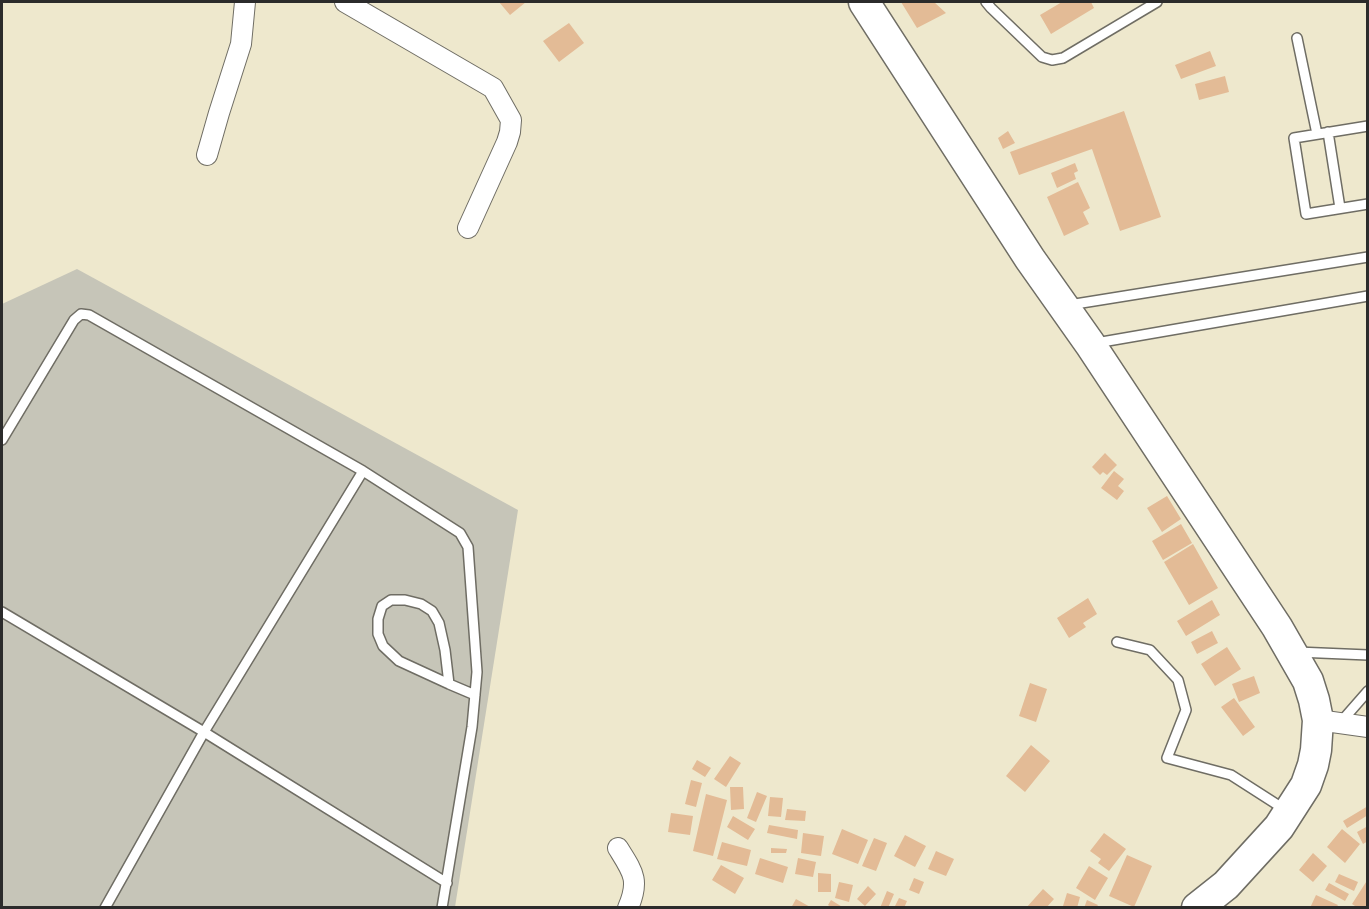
<!DOCTYPE html>
<style>
body{margin:0}
#map{position:relative;width:1369px;height:909px;overflow:hidden;background:#eee8cd;font-family:"IM FELL French Canon",serif}
canvas{display:block}
.frame{position:absolute;inset:0;border:3px solid #2b2b2b;pointer-events:none}
</style>
<div id="map">
<canvas width="1369" height="909"></canvas>
<div class="frame"></div>
</div>
<script>
const c = document.querySelector('canvas').getContext('2d');
c.lineJoin = 'round';
function paint(path, color) {
  c.fillStyle = color;
  c.fill(path, 'evenodd');
}
function strokePath(path, color, width, dash) {
  c.strokeStyle = color;
  c.lineWidth = width;
  c.lineCap = dash ? 'butt' : 'round';
  c.setLineDash(dash || []);
  c.stroke(path);
}
paint(new Path2D(`
 M77 269 518 510 455 907 2 908V304Z`), '#c6c5b8');
paint(new Path2D(`
 M499 2H526L510 15Z
 M901 2H934L946 13 917 28Z
 M1062 2H1091L1094 8 1051 34 1040 15Z
 M569 23 584 43 559 62 543 41Z
 M1210 51 1216 66 1181 79 1175 65Z
 M1225 76 1229 92 1199 100 1195 84Z
 M1124 111 1161 217 1120 231 1092 149 1019 175 1010 152Z
 M1008 131 1015 143 1003 149 998 138Z
 M1075 163 1078 171 1074 173 1076 179 1057 188 1051 173Z
 M1078 182 1090 208 1083 212 1089 224 1064 236 1047 197Z
 M1105 453 1117 465 1107 475 1103 472 1100 475 1092 467Z
 M1114 471 1124 479 1118 486 1124 491 1117 500 1101 488Z
 M1167 496 1181 519 1162 532 1147 508Z
 M1181 524 1192 543 1163 560 1152 541Z
 M1193 544 1218 588 1189 605 1164 562Z
 M1088 598 1097 614 1083 623 1086 627 1069 638 1057 618Z
 M1212 600 1220 615 1186 636 1177 621Z
 M1212 631 1218 643 1197 654 1191 642Z
 M1227 647 1241 669 1215 686 1201 664Z
 M1254 676 1260 693 1239 702 1232 684Z
 M1030 683 1047 689 1036 722 1019 716Z
 M1234 698 1255 727 1243 736 1221 707Z
 M1031 745 1050 761 1025 792 1006 776Z
 M730 756 741 763 726 787 714 779Z
 M697 760 711 768 705 777 692 769Z
 M691 780 702 783 696 807 685 804Z
 M730 787H743L744 809 731 810Z
 M757 792 767 796 756 822 747 818Z
 M706 794 727 800 713 856 693 851Z
 M770 797 783 798 781 817 768 816Z
 M1368 806V815L1347 828 1343 821Z
 M787 809 806 811 805 821 785 820Z
 M671 813 693 816 690 835 668 832Z
 M733 816 755 829 748 840 727 827Z
 M769 825 798 830 797 839 767 833Z
 M1368 826V841L1363 844 1357 832Z
 M842 829 868 840 858 864 832 854Z
 M1342 829 1360 844 1345 863 1327 847Z
 M803 833 824 836 821 856 801 853Z
 M1104 833 1126 849 1109 871 1098 863 1101 859 1090 851Z
 M905 835 926 846 915 867 894 856Z
 M874 838 887 843 876 871 862 866Z
 M722 842 751 850 747 866 717 859Z
 M771 848 787 849 786 853H771Z
 M936 851 954 859 946 876 928 869Z
 M1313 853 1327 866 1313 882 1299 870Z
 M1127 855 1152 866 1134 907 1109 896Z
 M760 858 788 867 783 883 755 874Z
 M798 858 816 862 813 877 795 874Z
 M721 865 744 878 735 894 712 880Z
 M1089 866 1108 878 1095 900 1076 888Z
 M818 873 831 874V892H818Z
 M1339 874 1358 882 1354 891 1335 882Z
 M914 878 924 882 919 894 909 890Z
 M1368 879V908H1358L1352 904Z
 M839 882 853 885 849 902 835 898Z
 M1329 883 1349 894 1345 901 1325 890Z
 M868 886 876 894 865 906 857 899Z
 M1043 889 1054 899 1046 908H1026Z
 M887 891 894 894 888 908H880Z
 M1067 893 1080 897 1077 908 1063 906Z
 M1316 895 1338 905 1336 908H1310Z
 M899 898 907 901 904 908H894Z
 M796 899 812 908H791Z
 M831 900 844 908H832L828 905Z
 M1087 900 1098 905 1096 908H1084Z`), '#e3bb96');
const lane = new Path2D(`
 M986 2 991 8 1042 57 1052 60 1063 58 1157 2
 M1297 38 1317 134
 M1368 126 1294 138 1306 214 1368 204
 M1328 132 1340 208
 M1069 305 1368 257
 M1096 343 1368 296
 M2 440 74 320 81 314 89 315 363 471 460 533 468 547 477 672 472 727 442 908
 M2 612 204 732 447 883
 M1117 642 1150 650 1178 680 1186 710 1167 758 1231 775 1284 809
 M1297 652 1368 655
 M449 684 445 650 439 623 432 611 421 604 405 600H391L382 606 378 619V634L383 646 399 661 449 684 475 695
 M1340 723 1368 691
 M105 908 204 732 363 471`);
const street = new Path2D(`
 M345 2 493 88 511 120 510 132 507 142 468 228
 M207 155 219 113 241 44 245 2
 M1318 720 1368 727
 M618 848C633 872 640 880 628 908`);
const primary = new Path2D(`
 M864 2 1030 259 1090 344 1277 627 1308 681 1314 700 1318 720 1316 750 1313 765 1306 785 1279 827 1226 885 1197 908`);
strokePath(lane, '#6f6d64', 12);
strokePath(street, '#6f6d64', 22);
strokePath(primary, '#6f6d64', 33);
strokePath(lane, '#fff', 9);
strokePath(street, '#fff', 20);
strokePath(primary, '#fff', 30);
</script>
